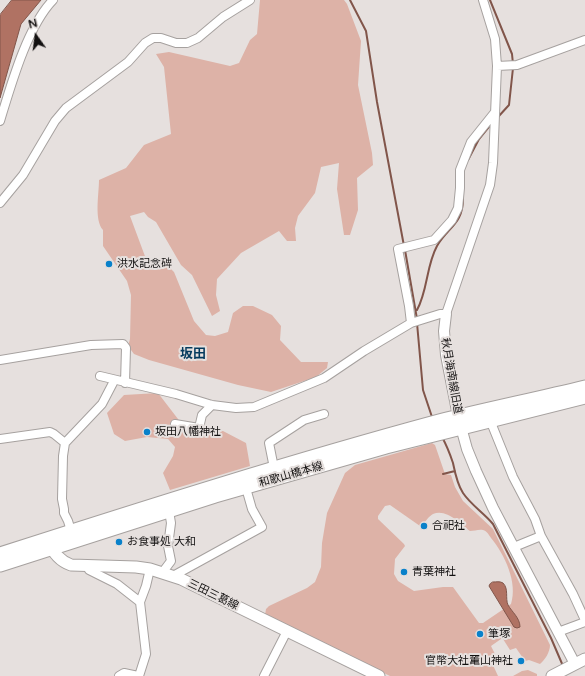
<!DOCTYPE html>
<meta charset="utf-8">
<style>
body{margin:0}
#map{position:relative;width:585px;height:676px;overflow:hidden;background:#e6e0de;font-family:"Varela Round",sans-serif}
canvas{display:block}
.north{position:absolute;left:16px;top:16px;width:40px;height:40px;-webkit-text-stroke:3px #e6e0de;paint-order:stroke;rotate:346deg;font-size:11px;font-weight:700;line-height:16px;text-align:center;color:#131111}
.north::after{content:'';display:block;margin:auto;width:14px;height:18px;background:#131111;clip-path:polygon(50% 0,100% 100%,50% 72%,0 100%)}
</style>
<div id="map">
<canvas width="585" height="676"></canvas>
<div class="north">N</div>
</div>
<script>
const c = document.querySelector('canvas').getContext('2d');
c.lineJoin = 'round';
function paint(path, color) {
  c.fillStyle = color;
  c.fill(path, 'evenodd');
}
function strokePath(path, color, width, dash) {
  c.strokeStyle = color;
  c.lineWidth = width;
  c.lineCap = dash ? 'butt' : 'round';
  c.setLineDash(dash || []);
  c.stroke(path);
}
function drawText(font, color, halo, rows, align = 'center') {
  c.font = font + ' "Varela Round","Noto Sans JP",sans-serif';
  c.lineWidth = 4;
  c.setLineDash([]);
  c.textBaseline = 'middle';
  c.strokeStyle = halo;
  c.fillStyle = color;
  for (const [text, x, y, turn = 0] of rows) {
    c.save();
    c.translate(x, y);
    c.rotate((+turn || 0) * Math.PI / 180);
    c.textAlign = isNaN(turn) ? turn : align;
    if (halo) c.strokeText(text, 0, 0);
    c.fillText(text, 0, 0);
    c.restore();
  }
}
paint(new Path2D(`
 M260 0H344L347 4 361 41 358 85 372 153 373 165 357 178 358 210 350 235H344L337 189 339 163 321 167 315 193 298 216 295 228 296 241H287L279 231 241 253 217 279 216 295 220 311 212 316 192 275 181 265 156 222 148 217 144 212 130 216 149 267 167 265 174 272 194 321 206 335 215 336 228 332 233 313 243 306H253L272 315 281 326 280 340 301 362H328L327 368 316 377 271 392 238 385 149 360 134 354 128 346 130 339 131 295 127 281 103 246V230C94 220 99 194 99 180L126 168 144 145 171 134 164 67 156 54 169 52 230 66 239 63 250 40 257 34Z
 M158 393 188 432 223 431 246 443 250 466 170 490 163 473 173 456 175 447 168 439 147 437 125 441 114 434 107 413 124 395Z
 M432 443 435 445 445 474 451 475 455 487 463 501 493 529 550 645C550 652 545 660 540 664L529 660 525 661 516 648 510 650 503 639H501L491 646 497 658 492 663 498 676H390L265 615 266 609 269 606 307 588 315 582 321 567 322 543 327 513 345 473 355 465ZM390 505 420 526H422C425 522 429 516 433 514 446 508 461 524 470 531 474 531 479 529 483 530 487 531 489 535 491 538 505 555 518 583 511 604L483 623H479L453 587H443L414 591 398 581 394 574 395 559 405 546 404 544 378 519V516L385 506Z
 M528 670 537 674V676H513L522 671Z`), '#ddb2a7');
const water = new Path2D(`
 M12 0H41L21 24 0 98V15Z
 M493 582C496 582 500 581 503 583 509 589 505 598 508 605 512 612 520 618 520 627L517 628 514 627 489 586 490 584Z`);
paint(water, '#b07263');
strokePath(water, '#81554a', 1);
strokePath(new Path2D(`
 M350 0 366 31 377 102 404 246
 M490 0 512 54 513 64
 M498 117 509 105 513 68
 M468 160 479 139 492 123
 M405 250 417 319
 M417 310C428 290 426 266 437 246 448 227 463 224 463 199
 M417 323 423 390 432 417
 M442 437C447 446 450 454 453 463 455 473 457 484 463 493 471 505 484 513 493 524L551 638 563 666
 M443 474 455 471`), '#81554a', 2);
const minor = new Path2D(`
 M497 66 517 65 585 40
 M0 121C11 85 27 27 53 0
 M0 203 23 175 55 121 66 108 128 62 145 43 153 38H161L176 43H187L198 38 223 17 250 0
 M411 323 409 306 398 249 434 240 452 220 458 208 460 188V170L471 142 495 112
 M0 360 91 345 123 344 126 348 125 383
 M100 376 176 394 212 405 236 408 254 407 324 378 364 351 411 323 440 314H446L490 185 493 163 497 66 495 39 483 0
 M490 420 513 477 535 519 541 536 573 594 585 620
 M175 424 199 428 202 415 212 405
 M0 439 50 432 54 434 65 443
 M274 468 269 443 304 420 324 414
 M72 534 68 521 64 513V509L62 499 63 456 65 443 102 404 114 381
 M514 547 541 536
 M87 566 89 570 117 584 140 602
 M162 573 171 561 168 546 171 523 169 511
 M173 576 262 527 252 509 246 488
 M558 632 585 622
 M119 676 124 673 138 676
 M139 676 146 654 140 602 146 586 150 569
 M264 676 287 631`);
const tertiary = new Path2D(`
 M446 314 444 331 446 355 458 416 467 449 476 471 493 508 575 664`);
const secondary = new Path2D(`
 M49 542C53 553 60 561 71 565L136 567 150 569 181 579 379 676
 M552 676 585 659`);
const primary = new Path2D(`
 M0 554C146 507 291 461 439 421 487 409 536 399 585 387
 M0 565 215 496 386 447 585 397`);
strokePath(minor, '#a6a19f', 10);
strokePath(tertiary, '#a6a19f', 12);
strokePath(secondary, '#a6a19f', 13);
strokePath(primary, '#a6a19f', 15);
strokePath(minor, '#fff', 8);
strokePath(tertiary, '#fff', 10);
strokePath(secondary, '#fff', 11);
strokePath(primary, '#fff', 13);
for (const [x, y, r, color] of [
 [109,264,4,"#0981ca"],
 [147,432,4,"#0981ca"],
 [424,526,4,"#0981ca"],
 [119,542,4,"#0981ca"],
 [404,572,4,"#0981ca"],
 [480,634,4,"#0981ca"],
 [521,661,4,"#0981ca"]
]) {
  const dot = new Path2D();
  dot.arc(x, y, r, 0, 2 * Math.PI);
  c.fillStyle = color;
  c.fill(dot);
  strokePath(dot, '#e6e0de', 1.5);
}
drawText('11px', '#131111', '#e6e0de', [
 ["洪水記念碑",117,264],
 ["坂田八幡神社",155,432],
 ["合祀社",432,526],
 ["お食事処 大和",127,542],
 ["青葉神社",412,572],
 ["筆塚",488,634],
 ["官幣大社竃山神社",513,661,"right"]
], 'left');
drawText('11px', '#131111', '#e6e0de', [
 ["秋月海南線旧道",451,376,80],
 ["和歌山橋本線",291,475,-16],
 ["三田三葛線",213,595,26]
]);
drawText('bold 13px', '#053a5d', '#e6e0de', [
 ["坂田",193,355]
]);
</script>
